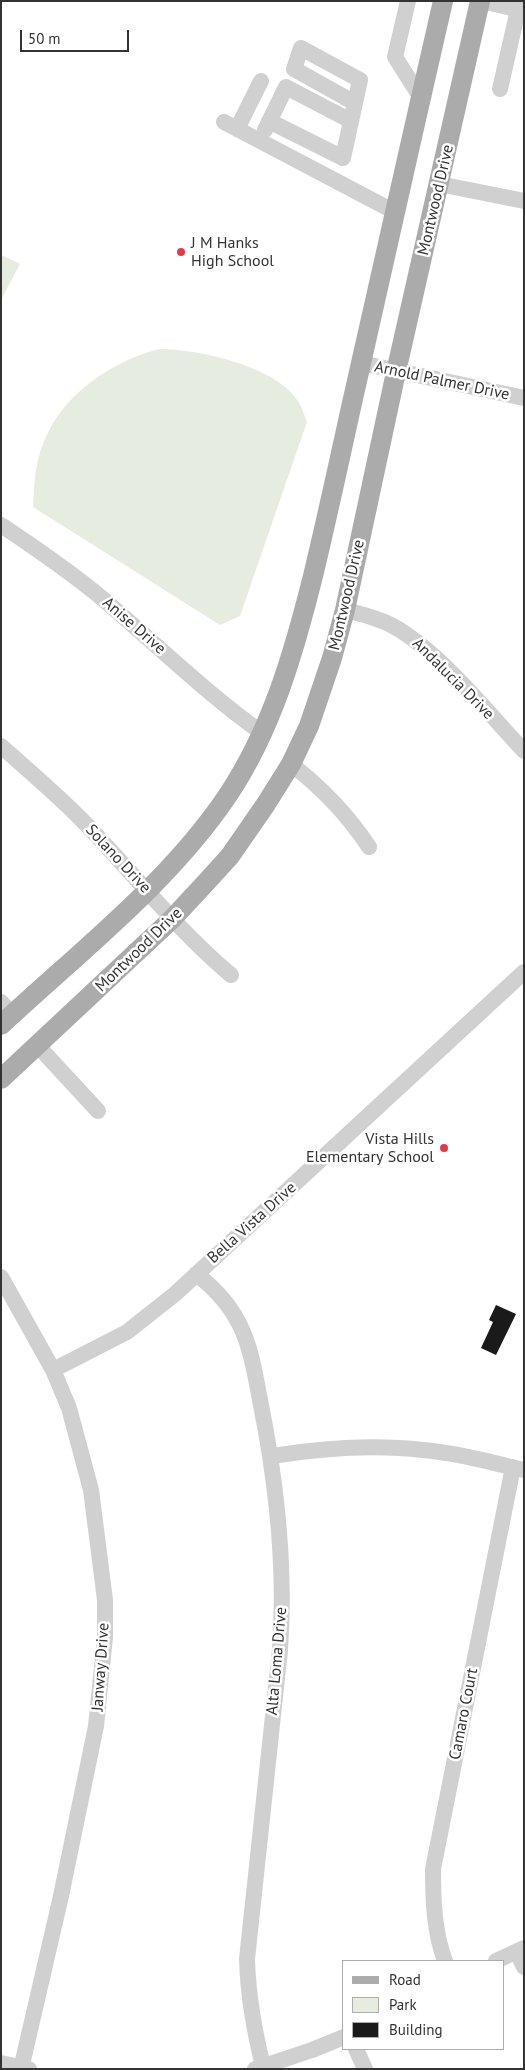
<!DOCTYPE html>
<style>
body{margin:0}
#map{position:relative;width:525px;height:2070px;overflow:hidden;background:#fff;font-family:"PT Sans",sans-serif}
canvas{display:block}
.frame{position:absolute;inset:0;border:2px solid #333;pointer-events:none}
.legend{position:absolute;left:342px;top:1960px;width:162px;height:90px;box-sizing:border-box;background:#fff;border:1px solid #adadad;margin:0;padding:6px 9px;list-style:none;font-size:15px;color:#333}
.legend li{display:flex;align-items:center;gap:10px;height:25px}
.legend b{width:25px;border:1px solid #adadad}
.scale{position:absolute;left:20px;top:30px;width:109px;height:22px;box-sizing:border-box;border:2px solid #333;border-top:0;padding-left:6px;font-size:15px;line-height:18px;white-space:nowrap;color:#333;-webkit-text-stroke:4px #fff;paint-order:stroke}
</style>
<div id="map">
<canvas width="525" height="2070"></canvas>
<div class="frame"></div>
<ul class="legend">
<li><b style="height:6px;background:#ababab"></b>Road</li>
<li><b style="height:14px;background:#e6ecdf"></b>Park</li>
<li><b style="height:14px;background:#1a1a1a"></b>Building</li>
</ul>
<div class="scale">50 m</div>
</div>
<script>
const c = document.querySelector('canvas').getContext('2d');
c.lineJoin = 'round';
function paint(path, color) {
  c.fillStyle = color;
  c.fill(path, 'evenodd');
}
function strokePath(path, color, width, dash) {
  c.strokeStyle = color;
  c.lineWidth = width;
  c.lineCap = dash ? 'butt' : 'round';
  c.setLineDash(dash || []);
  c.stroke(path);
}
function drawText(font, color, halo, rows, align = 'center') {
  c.font = font + ' "PT Sans",sans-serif';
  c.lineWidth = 5;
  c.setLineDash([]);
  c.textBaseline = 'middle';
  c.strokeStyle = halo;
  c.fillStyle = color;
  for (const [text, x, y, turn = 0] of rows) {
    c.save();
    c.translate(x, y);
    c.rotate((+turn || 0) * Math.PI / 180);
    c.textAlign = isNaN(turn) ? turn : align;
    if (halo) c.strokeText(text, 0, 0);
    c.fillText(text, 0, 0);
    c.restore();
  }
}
paint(new Path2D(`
 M1 255 20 264 1 300Z
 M159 349C198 349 276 366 298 401 302 407 304 415 307 422L240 616 220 625 33 507C34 493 34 478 37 465 49 404 103 364 159 349Z`), '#e6ecdf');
paint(new Path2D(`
 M496 1305 516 1314 496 1355 481 1348 493 1322 489 1320Z`), '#1a1a1a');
strokePath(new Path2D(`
 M408 1 395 57 421 98
 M482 1 524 11
 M500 89 520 1
 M269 121 343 158 360 80 301 48 294 69 355 103
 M224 122 395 212
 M237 129 261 81
 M265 130 286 87 351 121
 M439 184 524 201
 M361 363 524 398
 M1 525C34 547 66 569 97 594 152 640 203 691 262 733
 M345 610C362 614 378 618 393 626 441 653 486 711 524 751
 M1 746C28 770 55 793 80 818 131 870 175 928 231 975
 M291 764C322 788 348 815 369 847
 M1 1002 12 1015
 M37 1045 98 1111
 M196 1274C216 1289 233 1308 243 1332 253 1355 256 1381 261 1405 277 1486 286 1568 280 1650L247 1959C248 1996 254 2030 263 2066
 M1 1277 53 1370 69 1408 91 1490 105 1600V1637L96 1726 61 1896 21 2069
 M53 1370 127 1332 175 1294 524 972
 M272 1456C322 1448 372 1444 423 1450 457 1453 490 1462 524 1470
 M517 1952 524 1967
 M445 1961C434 1932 433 1900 433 1869L513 1467
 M496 1961 524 1948
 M356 2049 365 2069
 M1 2063 29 2069
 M255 2069 312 2050 344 2037`), '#d0d0d0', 16);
strokePath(new Path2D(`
 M1 1025C78 953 169 883 228 795 272 729 294 652 313 576 326 522 338 467 350 412 380 275 412 138 443 1
 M1 1079 172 919 211 877 230 856 266 804 291 764 309 726 332 658 345 610 396 372 480 1`), '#ababab', 20);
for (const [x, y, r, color] of [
 [181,252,5,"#e63946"],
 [444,1148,5,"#e63946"]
]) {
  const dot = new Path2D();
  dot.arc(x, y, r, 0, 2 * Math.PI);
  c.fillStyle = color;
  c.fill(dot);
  strokePath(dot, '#fff', 2);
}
drawText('16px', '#333', '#fff', [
 ["Montwood Drive",436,200,-77],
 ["Arnold Palmer Drive",442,381,12],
 ["Montwood Drive",347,595,-77],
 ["Anise Drive",134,626,41],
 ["Andalucia Drive",453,679,45],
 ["Solano Drive",118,859,47],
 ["Montwood Drive",139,950,-44],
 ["Bella Vista Drive",252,1223,-42],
 ["Alta Loma Drive",277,1661,-85],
 ["Janway Drive",101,1667,-86],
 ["Camaro Court",464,1714,-79]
]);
drawText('16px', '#333', '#fff', [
 ["J M Hanks",191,243],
 ["High School",191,261],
 ["Vista Hills",434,1139,"right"],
 ["Elementary School",434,1157,"right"]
], 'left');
</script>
